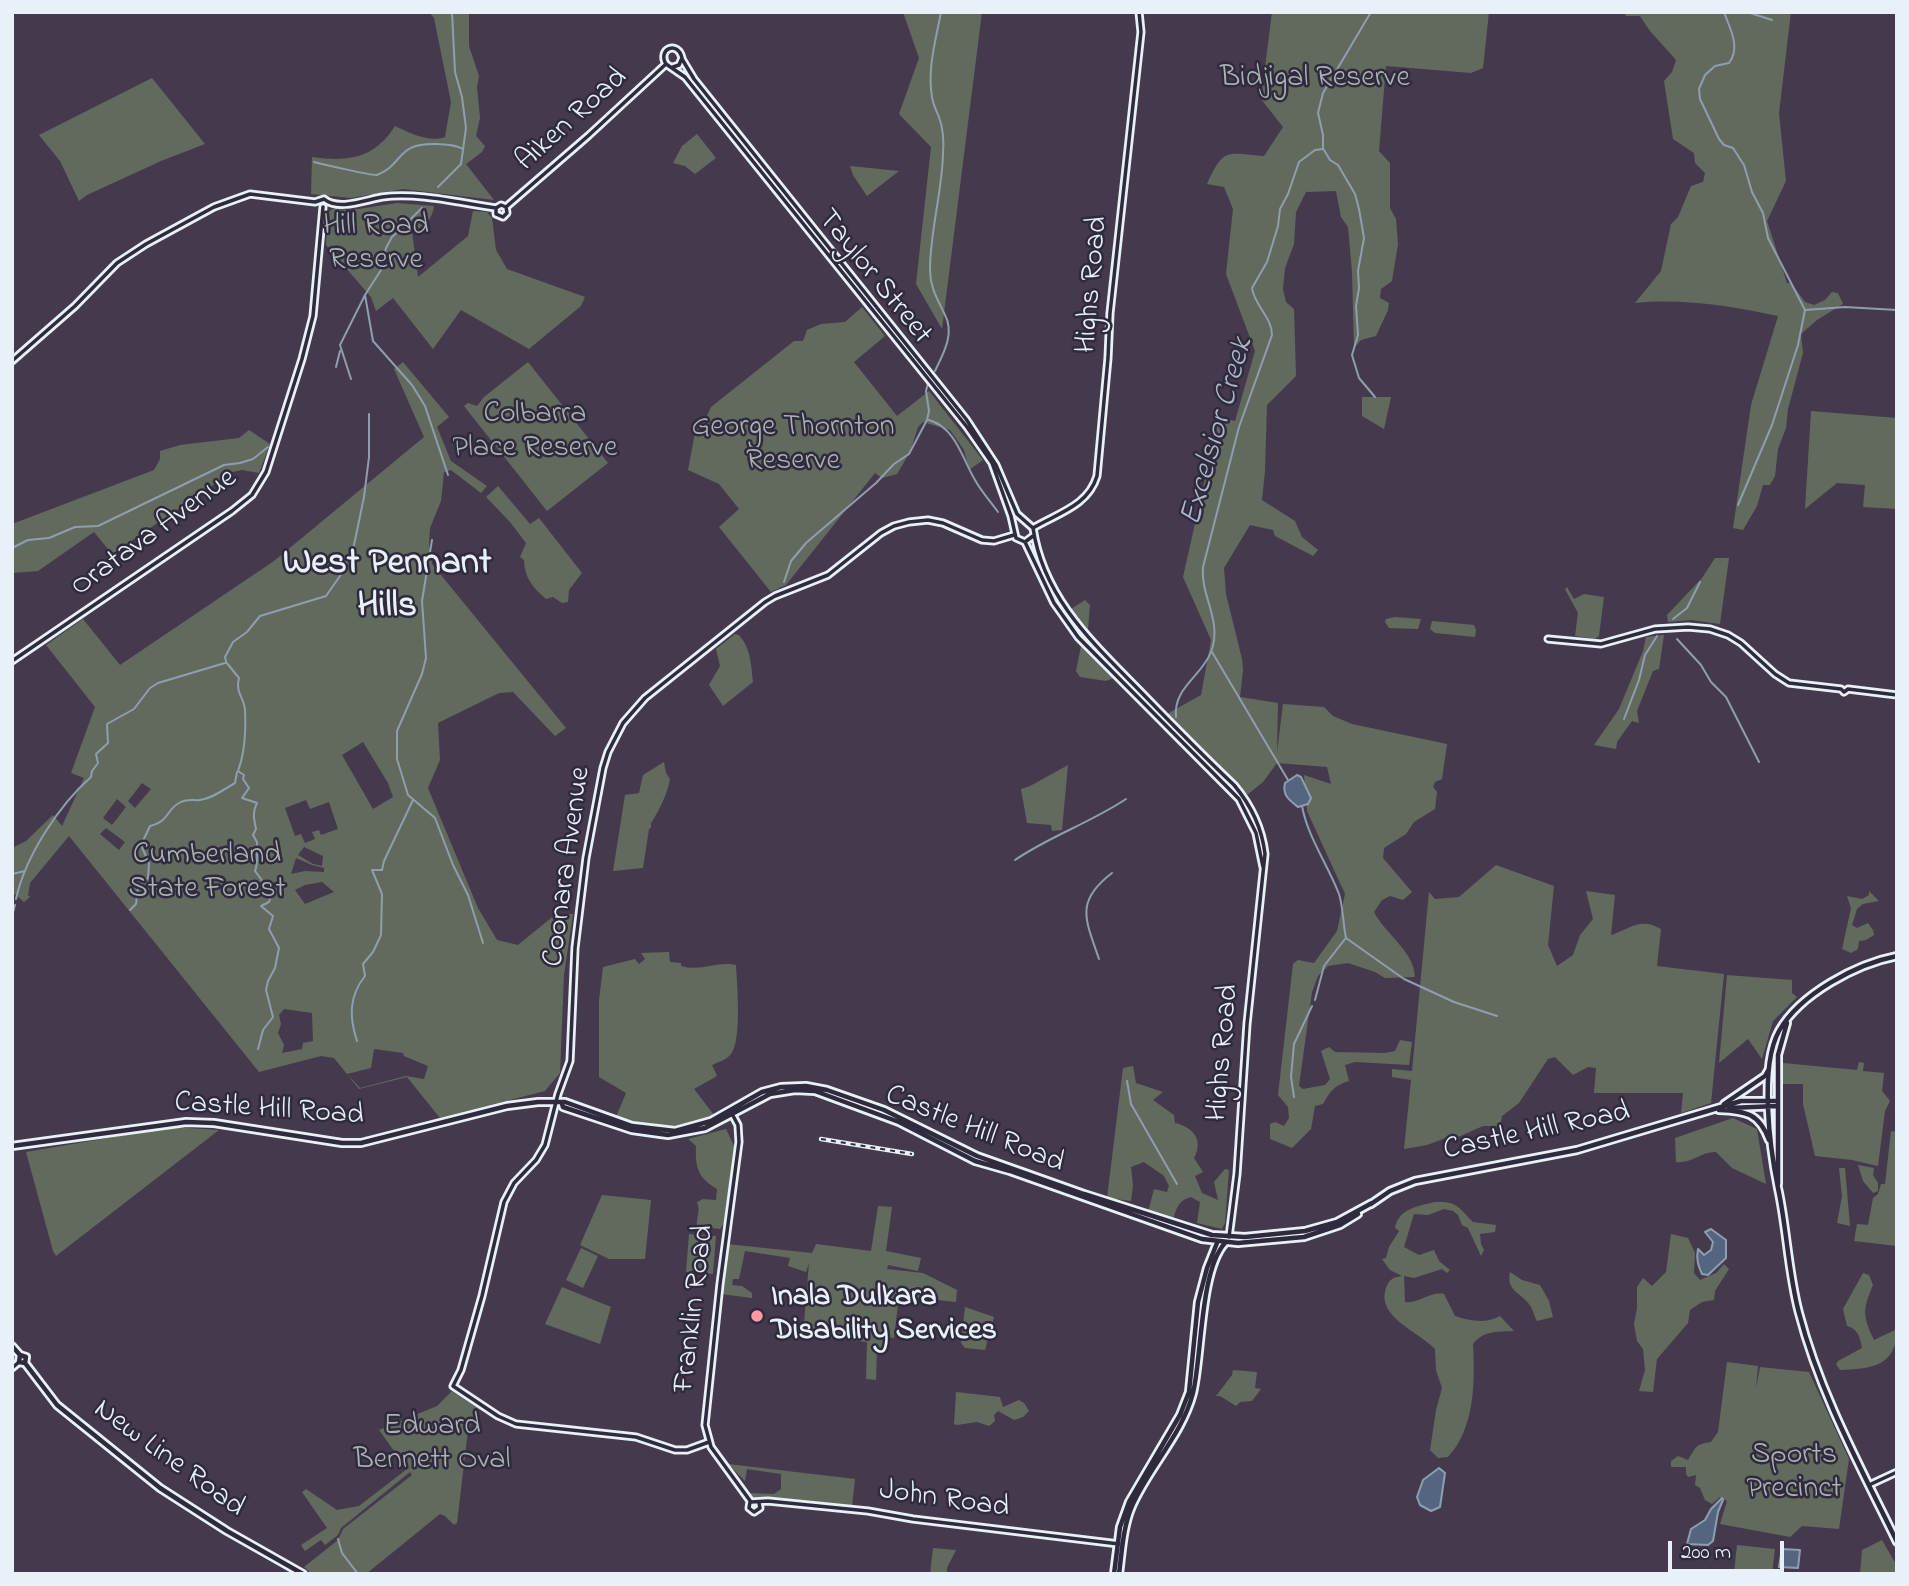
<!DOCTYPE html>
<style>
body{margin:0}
#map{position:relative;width:1909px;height:1586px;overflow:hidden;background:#453a4d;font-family:"Indie Flower",sans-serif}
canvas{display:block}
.frame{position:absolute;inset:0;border:14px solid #e8f1f8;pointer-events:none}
.scale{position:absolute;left:1668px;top:1541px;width:116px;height:32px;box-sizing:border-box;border:4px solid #e8f1f8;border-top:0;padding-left:9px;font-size:21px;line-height:24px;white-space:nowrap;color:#e8f1f8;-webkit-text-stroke:5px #2f2a3d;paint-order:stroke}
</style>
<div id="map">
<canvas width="1909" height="1586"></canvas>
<div class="frame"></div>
<div class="scale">200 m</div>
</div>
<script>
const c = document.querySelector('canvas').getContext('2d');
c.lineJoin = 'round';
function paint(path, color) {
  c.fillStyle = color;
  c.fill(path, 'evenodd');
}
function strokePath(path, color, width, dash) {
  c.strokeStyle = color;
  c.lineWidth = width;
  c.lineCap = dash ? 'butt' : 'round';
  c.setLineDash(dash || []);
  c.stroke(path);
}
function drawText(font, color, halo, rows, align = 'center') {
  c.font = font + ' "Indie Flower",sans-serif';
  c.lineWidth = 5;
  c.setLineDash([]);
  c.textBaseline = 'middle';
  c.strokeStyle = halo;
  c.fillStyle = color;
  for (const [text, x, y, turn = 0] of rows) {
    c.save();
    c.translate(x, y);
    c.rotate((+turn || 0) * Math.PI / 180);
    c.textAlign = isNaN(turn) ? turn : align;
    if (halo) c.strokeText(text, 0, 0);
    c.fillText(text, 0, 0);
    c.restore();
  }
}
paint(new Path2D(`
 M429 12H469V46L479 76 477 87 480 118 476 136 485 146 482 152 466 164 494 200 403 189 351 198 311 194 312 157C348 162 374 159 395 126 410 133 429 143 445 137L451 102 434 18Z
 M903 12H982L942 329 916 284 931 147 899 114 919 58Z
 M1272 12H1489L1483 68 1471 73 1386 66 1379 151 1390 163V208L1396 219 1398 244 1392 281 1381 289 1380 298 1389 303 1388 310 1376 336 1361 340 1354 348 1352 272 1348 227 1341 217 1336 191 1306 192 1296 212 1294 244 1285 268 1283 289 1286 302 1294 309 1296 376 1267 405 1265 471 1262 500 1295 521 1302 537 1318 550 1313 556 1275 536 1273 530 1250 525 1224 568 1226 594 1242 659 1243 670 1240 697 1278 703 1277 752 1283 704 1324 707 1333 716 1352 724 1447 744 1442 779 1435 782 1433 787 1437 792 1435 809 1414 822 1406 834 1384 848 1383 858 1412 892 1403 900 1390 896 1382 900 1374 912C1386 935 1414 951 1415 977L1385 978 1375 972 1348 963 1328 966 1318 976 1312 992 1299 1086 1303 1089 1325 1085 1330 1079 1321 1051 1329 1047 1335 1052 1385 1053 1395 1051 1400 1040 1412 1042 1409 1065 1355 1062 1345 1065 1349 1081C1335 1085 1330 1091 1323 1104L1315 1106 1311 1129 1292 1148 1270 1139V1124L1275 1122 1284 1126 1289 1118 1288 1107 1278 1095 1293 964 1298 960 1314 963 1337 931 1345 894 1307 811 1304 775 1331 784 1327 767 1277 763 1263 782 1247 795 1167 714 1201 695 1211 640 1183 577 1219 417 1235 421 1255 351 1226 274 1233 209 1224 187 1207 184C1224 147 1226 153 1264 156L1283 127 1261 99Z
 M1624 12H1791L1779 113 1786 181 1767 221 1787 283H1791L1805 302 1814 305 1825 300 1832 292 1838 293 1843 304 1817 320 1801 334 1803 353 1788 409 1786 428 1778 449 1775 476 1770 485H1763L1757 506 1743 530 1733 528 1751 405 1778 316C1733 306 1681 298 1635 303L1661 271 1671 224 1678 217 1691 186 1703 182 1705 173 1695 163 1694 153 1673 139 1664 81 1672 72 1676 60 1650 31 1640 16H1626Z
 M152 78 205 144 161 161 87 195 79 201 60 161 39 135Z
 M697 134 716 158 695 174 685 166 673 163 682 146Z
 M850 166 899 171 867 196 853 175Z
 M397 203 434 206C432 221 424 226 412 232L418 277 468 236 473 211 487 212 492 218 496 250 507 269 585 297 581 306 529 349 461 310 433 349 393 298 376 311 371 297 326 245 328 213 332 209 352 210Z
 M862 307 885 336 854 362 897 416 929 391 983 460 969 470 964 450 950 430 923 422 918 427 910 452 897 474 882 478 875 473 786 585 771 592 719 527 739 509 719 484 688 470 697 422 699 419 706 418 711 407 794 341H803L807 330 821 324 845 322Z
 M403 362 449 417 437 427 451 461 487 486 481 493 451 470 444 472 441 501 430 528 429 544 432 564 566 728 555 736 513 692 499 693 438 723 440 760 428 788 478 908 497 940 518 945 556 914H573L564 975 560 1073 545 1091 440 1118 407 1077 359 1089 334 1058 321 1056 259 1072 69 836 30 883 28 895 30 897 24 902 12 892V848L26 841 53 815 62 826 84 778 71 773 95 707 46 645 83 619 120 665 274 561 424 437 394 369ZM363 742 388 783 393 797 373 809 342 755ZM142 783 151 789 135 808 128 801ZM117 799 126 807 112 825 103 818ZM306 800 310 809 329 802 338 829 321 835 319 830 312 832 315 839 305 843 301 834 295 836 285 808ZM106 828 125 842 119 850 100 834ZM304 847 323 856 322 866 313 864 298 855ZM296 858 312 865 324 868V872L305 871 291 874ZM322 882 334 892 305 904 295 890 305 885ZM284 1009 312 1013 313 1041 303 1043 302 1049 282 1053 284 1045 278 1033 281 1024 279 1015ZM374 1049 403 1053 404 1056 428 1066 424 1079 406 1076 360 1088 347 1074 371 1068Z
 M528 362 608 463 547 511 464 406 468 403 477 406 484 397Z
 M1362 397H1391L1384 429 1362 416Z
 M1811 411 1897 418V509L1863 507 1865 485 1837 483 1805 509Z
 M249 430 270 444 259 473 242 470 232 472 112 554 94 532 38 571 12 573V524L154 470 160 459V451L180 445 239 438Z
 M498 486 530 524 539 518 582 573 569 590 568 602 562 603 553 597 546 599C533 588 524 577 524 560L520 557 526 543 510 522 486 497Z
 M1715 558H1729L1720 624 1691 620 1668 622 1667 615 1702 578Z
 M1567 587 1574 599 1584 594 1604 597 1599 636 1595 639 1575 636 1578 613 1565 589Z
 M1085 600 1090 605 1088 629 1071 609Z
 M1395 617 1421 619 1418 629 1389 628 1385 622 1386 619Z
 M1432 621 1474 625 1476 630 1475 637 1435 633 1430 629Z
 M735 634 739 635C751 649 751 664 753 682L723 706 709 685 720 666 716 649Z
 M1664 635 1659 669 1653 671 1637 711 1639 723 1632 721 1617 742 1616 749 1594 745 1619 709 1643 651 1646 637Z
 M1081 646 1113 678 1106 681 1080 677 1076 671Z
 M664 762 666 773 670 779C667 795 659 811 651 823V828L649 829 643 868 613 871 625 795 639 793 643 775Z
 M1068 765 1062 830 1052 831 1051 825 1027 823 1021 789 1030 786Z
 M1496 865 1554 886 1548 945 1557 966 1573 955 1580 935 1593 919 1586 891 1615 895 1611 935C1631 928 1641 917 1661 929L1657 966 1724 974 1711 1103 1681 1113 1683 1093H1594L1596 1068 1588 1067 1573 1075 1555 1057 1548 1059 1519 1103 1502 1116 1500 1126H1483L1456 1138 1451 1136 1427 1145 1404 1149 1411 1080 1392 1077V1069L1412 1071 1429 892 1435 899 1459 897Z
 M1869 891 1879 901 1863 904 1857 909 1852 925 1857 928 1868 923 1873 930 1874 935 1866 940 1859 941 1858 949 1851 953 1842 949 1851 908 1847 896 1862 899 1869 895Z
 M669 952 670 962 681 963V966C701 972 717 961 736 965 737 984 742 1040 731 1054 727 1060 718 1062 712 1065L717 1076 694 1089 714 1115C685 1133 646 1126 616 1117L626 1093 599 1077V1000L603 967 635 959 639 964 645 959 641 953Z
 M1727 975 1792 980V993L1797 997 1773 1021 1762 1059 1748 1039 1719 1063Z
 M1859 1062 1864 1063 1863 1071 1884 1073 1882 1091 1890 1101 1885 1111 1878 1166 1852 1160 1815 1156 1803 1104V1084H1782L1783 1063 1857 1070Z
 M1133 1066 1136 1083 1163 1092 1153 1100 1174 1115 1175 1123C1193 1127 1204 1140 1194 1158L1203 1172 1195 1176 1202 1193 1218 1200 1214 1182 1225 1169 1229 1170 1225 1223 1222 1229 1197 1223 1200 1202 1191 1197C1179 1200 1177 1207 1173 1219L1148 1212 1154 1189 1167 1192 1169 1186 1164 1176 1144 1162 1131 1167 1133 1185 1131 1201 1107 1198 1123 1068Z
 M1733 1118 1757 1129 1766 1184 1732 1168 1716 1152C1702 1151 1691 1164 1676 1162L1675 1138Z
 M172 1127 219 1130 56 1256 53 1251 26 1152Z
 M726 1129 735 1148 724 1223 720 1229 697 1226C696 1217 701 1211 697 1202L703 1199 716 1200 717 1189C698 1178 695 1167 696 1146L688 1139Z
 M1891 1131 1897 1132V1246L1854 1241 1857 1224 1868 1225 1873 1198 1878 1194 1881 1184H1885Z
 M1858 1165 1874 1168 1873 1175 1878 1183V1191L1873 1193 1863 1181Z
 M1839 1168H1845L1850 1226 1837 1223 1842 1196Z
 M602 1195 651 1200 645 1259H609L580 1245Z
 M1435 1202C1458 1201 1459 1208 1473 1222L1496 1225 1495 1232 1480 1234 1481 1244 1484 1250 1481 1256 1468 1228 1462 1225 1458 1215 1453 1211 1444 1209 1428 1215 1414 1214 1404 1247 1419 1255 1434 1250 1439 1261 1450 1270 1447 1273 1442 1269 1414 1278 1404 1276 1405 1302C1419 1304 1430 1291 1444 1294L1455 1316C1470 1321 1486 1324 1500 1316L1514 1331C1497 1332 1484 1330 1473 1344 1475 1382 1475 1428 1448 1457L1438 1458 1430 1450 1436 1410 1442 1388 1436 1370 1435 1349C1418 1331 1376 1317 1386 1288 1389 1279 1394 1277 1402 1276L1390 1270 1382 1259 1386 1258 1389 1247 1399 1231 1395 1228C1398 1209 1418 1206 1435 1202Z
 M878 1206 892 1207 886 1251 921 1258 918 1271 888 1265 887 1269 923 1273 957 1290 956 1302 899 1296 894 1338 881 1337 887 1338 886 1351 877 1350 876 1380 866 1379 867 1342 803 1335 809 1263 806 1272 788 1266 790 1258 745 1251 739 1279H733L732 1285 742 1286 752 1293V1298L721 1294 727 1244 812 1253 816 1244 871 1251Z
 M689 1234 716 1236 713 1274 686 1272Z
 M1671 1234 1688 1238 1695 1253 1694 1273 1700 1280 1716 1273 1724 1264 1729 1269 1715 1291 1714 1300 1702 1302 1690 1310 1688 1323 1657 1359 1653 1392 1639 1391 1645 1370 1643 1349 1637 1341 1634 1324 1637 1308V1287L1643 1278 1652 1286 1666 1272Z
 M581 1248 598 1256 583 1288 566 1280Z
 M1510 1272 1522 1280 1540 1285 1549 1301 1553 1317 1537 1321C1534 1316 1533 1309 1529 1304 1520 1292 1506 1291 1510 1272Z
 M1863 1273 1869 1275 1873 1285C1863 1309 1862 1315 1874 1340L1897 1329C1897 1367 1869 1369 1840 1370L1836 1364 1838 1361 1862 1348C1860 1337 1858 1329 1847 1326L1843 1309Z
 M562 1287 611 1307 600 1344 545 1324Z
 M965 1307 994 1317 985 1350 965 1348 961 1343Z
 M1727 1362 1758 1366 1756 1389 1760 1367 1809 1372 1849 1459 1839 1529 1802 1526 1790 1537 1720 1524 1727 1501 1720 1497 1712 1504 1705 1500 1700 1488 1695 1485 1696 1475 1688 1477 1686 1474V1467H1671V1461L1678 1456 1688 1460C1697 1446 1694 1445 1711 1442L1718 1432Z
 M1233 1370 1257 1372 1255 1388 1261 1389 1252 1401 1240 1402 1236 1406 1220 1396H1216L1232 1375Z
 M452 1391 479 1409 468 1430 457 1523 454 1525 445 1516 440 1514 366 1574H312L304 1567 338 1540 343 1529 412 1475 410 1472 341 1528 338 1535 325 1545 321 1540 305 1551 301 1545 327 1528 302 1492 306 1489 337 1510 359 1506 407 1469 379 1430 437 1406Z
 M956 1392 1000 1397 1003 1407 1019 1400 1024 1403 1029 1411 1023 1417 1014 1420 998 1411 994 1415 995 1421 989 1426 977 1422 957 1425 954 1424Z
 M728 1464 855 1479 852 1507 751 1498 749 1493 774 1494 781 1489V1474L747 1469 745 1481Z
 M1882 1540 1897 1566V1574H1860L1862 1550Z
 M1737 1545 1775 1549 1772 1574H1734Z
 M933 1548 956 1550 947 1568V1574H930Z`), '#626a5e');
const water = new Path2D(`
 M1297 775 1301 777 1311 798 1308 804 1298 807C1289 800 1282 795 1285 783Z
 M1711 1229 1726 1240V1258L1708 1275 1702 1274C1698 1265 1696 1259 1698 1249L1704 1255 1711 1250 1713 1242 1705 1232Z
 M1439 1468 1445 1473 1440 1507 1431 1511 1420 1505 1417 1497 1423 1480Z
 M1722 1498 1723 1500 1718 1512 1713 1541 1708 1545 1687 1544 1691 1529 1705 1520 1711 1509Z
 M1782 1549 1800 1550 1798 1568 1779 1567Z`);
paint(water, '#54667f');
strokePath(water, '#8f9eaf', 2);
strokePath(new Path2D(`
 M1724 12C1730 29 1741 47 1729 63L1715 66 1705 75 1699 89 1700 99 1719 139 1724 145 1733 148 1744 165 1752 192 1763 213 1768 238 1805 310 1798 345 1772 425 1738 505
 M1747 12 1772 20
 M1324 150 1330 160 1338 165 1355 194 1359 209 1364 238 1358 271 1359 288 1356 306 1358 335 1352 355 1359 378 1375 397
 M314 162C322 164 373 176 377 175 406 163 394 143 437 144 448 145 454 144 463 149
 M438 187 461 164 466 128 462 97 455 72 452 12
 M365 295 373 341 412 385 425 406 448 475
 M1805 310 1845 307 1897 310
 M336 367 340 351
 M935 371C943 354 955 334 945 315 938 300 930 288 930 270 930 231 942 193 943 154 944 142 943 128 939 117 936 110 933 104 932 97 927 69 936 39 941 12
 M351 379 340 345 365 295 381 270 386 248 392 237 422 208
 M929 420C956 428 962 458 975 480 981 491 990 501 998 512
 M432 540 422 601 426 658 422 674 397 731V759L408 795 435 818 453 865 468 895 483 943
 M12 548 28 540 49 538 75 527 98 526 224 465 240 463 253 459 268 447
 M784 582 791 561 806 543 876 483 894 464 909 454 927 420 929 411 926 391 928 383
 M1673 619 1687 608 1700 582
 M1677 639 1701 665 1711 682 1726 697 1759 762
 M1212 652 1288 780
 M226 661 225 657 233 642 247 632 260 616 326 596 340 576 354 545 364 497 369 457V414
 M226 662 239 678C235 693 244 697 245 710 246 730 245 752 238 771L244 775 243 779 249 788 242 798 257 803C252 812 254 819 256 829L253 835 257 842C256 853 259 860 255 871L261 879 266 892 271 896 269 902 261 906 273 916 269 929 279 948 275 968 268 981 266 990 273 1017 263 1030 258 1049
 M1176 717C1173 688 1201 677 1211 652 1223 621 1200 596 1203 567L1239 427 1272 335C1272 317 1254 305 1252 288L1267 262 1278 226 1280 209 1288 194 1299 162 1315 150 1323 149V135L1318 113 1323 93 1371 12
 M1624 719 1639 680 1645 655 1657 636
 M1302 806C1308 838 1327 863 1339 894 1343 906 1343 924 1346 938L1404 979 1454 1002 1497 1016
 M1015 860C1050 836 1090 823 1126 799
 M12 874 25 871
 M16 899C25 857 59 805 91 777L92 771 98 763 96 754 108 743 107 724 134 709 150 688 158 683 225 663
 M130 910 136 904 138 887 148 878 149 863 141 845 150 826C170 821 165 811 179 803 188 798 193 801 200 800 214 798 224 789 235 783L237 772
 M12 916 15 905
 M1099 959C1086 920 1074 902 1112 873
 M1315 1000 1324 966 1345 939
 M357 1041C349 1017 349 996 365 976L363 964 373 952 381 935 382 894 372 870H382L384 861 413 800
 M1127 1081 1131 1104 1177 1184
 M1294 1097 1291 1077 1294 1044 1312 1006
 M338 1539 342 1553 358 1574`), '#8f9eaf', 2);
const minor = new Path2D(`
 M682 59 694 79 966 419 996 465 1017 514 1033 528
 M666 64 685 77 967 427 992 463 1011 516 1016 538 1025 542 1033 536
 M666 64C657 49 678 40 682 58L679 65 673 67
 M506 207 588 136 666 64
 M496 208V214L503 217 507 213 506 207
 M12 361 75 306 117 263 146 244 214 207 250 194 315 202 324 199C338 211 365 200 382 197 418 192 460 203 496 208L501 205 506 207
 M1033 528C1043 597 1092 642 1139 690 1170 722 1201 754 1234 785 1250 804 1262 828 1265 854L1247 1024 1237 1174 1229 1237
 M1033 528C1058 513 1088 506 1097 476L1108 358 1110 313 1141 32 1139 12
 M1025 542 1054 603 1078 637 1239 799 1256 833 1263 867
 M1548 639 1601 644 1655 629 1688 627 1710 629 1728 635 1741 643 1775 674 1789 683 1841 689 1844 692 1848 689 1897 695
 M12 661 232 511 252 495 266 472 302 359 313 316 323 207
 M731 1112 738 1125 739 1142 720 1284 705 1425 711 1447 751 1502
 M12 1368 19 1362
 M709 1442 687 1450H675L636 1437 516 1424 498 1416 453 1386 461 1370 482 1296 504 1202 514 1183 536 1160 545 1145 558 1094 570 1061 575 948 586 858 603 768 608 752 623 723 645 698 765 602 775 596 828 575 881 533 894 526 909 522 928 520 943 523 982 540 994 541 1014 535
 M1869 1485 1897 1472
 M750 1502 749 1508 754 1512 760 1508 759 1503
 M751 1502 768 1501 868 1511 913 1519 1119 1544`);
const major = new Path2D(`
 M1897 956C1856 964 1800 994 1779 1031 1759 1067 1770 1149 1778 1188 1787 1229 1788 1272 1799 1313 1820 1394 1861 1468 1897 1542
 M562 1104 563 1107 632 1130 668 1135 705 1128 770 1094 795 1090 815 1091 899 1122 975 1161 1010 1171 1202 1239 1238 1243 1304 1237 1340 1225 1358 1214
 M1724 1104 1765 1076 1769 1069
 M1729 1108 1777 1106
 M1719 1110C1746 1111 1759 1113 1769 1140
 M12 1146 186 1122 214 1123 342 1143H361L507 1106 538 1102H565L632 1126 675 1131 711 1121 762 1092 781 1087 806 1086 827 1090 884 1110 977 1156 1084 1194 1212 1235 1245 1237 1305 1231 1337 1222 1372 1203
 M1778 1184V1055L1787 1023
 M1371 1204 1390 1191 1415 1181 1577 1150 1741 1101H1777
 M12 1346 20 1355
 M20 1355 26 1357 25 1363
 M20 1355 19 1362 25 1363
 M25 1363 57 1405 160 1488 227 1531 303 1574
 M1114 1574 1120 1527 1129 1502 1180 1415 1189 1392 1198 1302 1207 1268 1217 1243
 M1119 1574C1122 1551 1123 1527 1132 1506 1149 1467 1182 1435 1193 1393 1202 1356 1200 1270 1225 1243`);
strokePath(minor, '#e8f1f8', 9);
strokePath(major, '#e8f1f8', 10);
strokePath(minor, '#2f2a3d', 3.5);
strokePath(major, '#2f2a3d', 4.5);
const rail = new Path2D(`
 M821 1139 912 1154`);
strokePath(rail, '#e8f1f8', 4.5);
strokePath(rail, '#2f2a3d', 2, [5]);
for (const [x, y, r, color] of [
 [757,1316,7,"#ff9aa2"]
]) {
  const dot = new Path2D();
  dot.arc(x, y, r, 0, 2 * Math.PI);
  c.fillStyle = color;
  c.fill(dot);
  strokePath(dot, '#2f2a3d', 2.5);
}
drawText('30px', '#acb4b3', '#2f2a3d', [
 ["Bidjigal Reserve",1315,80],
 ["Hill Road",376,228],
 ["Reserve",376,262],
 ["Colbarra",535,416],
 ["Place Reserve",535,450],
 ["George Thornton",793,429],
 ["Reserve",793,463],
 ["Cumberland",207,857],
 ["State Forest",207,891],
 ["Edward",432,1428],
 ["Bennett Oval",432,1462],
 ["Sports",1794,1457],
 ["Precinct",1794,1491]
]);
drawText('30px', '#e8f1f8', '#2f2a3d', [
 ["Aiken Road",573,121,-42],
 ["Taylor Street",873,278,51],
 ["Highs Road",1094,285,-85],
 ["Oratava Avenue",155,534,-36],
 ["Coonara Avenue",569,867,-82],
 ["Highs Road",1225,1053,-85],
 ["Castle Hill Road",269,1111,4],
 ["Castle Hill Road",974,1131,22],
 ["Castle Hill Road",1537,1133,-12],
 ["Franklin Road",696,1309,-83],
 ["New Line Road",168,1460,36],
 ["John Road",944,1501,8]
]);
drawText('bold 30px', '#e8f1f8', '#2f2a3d', [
 ["Inala Dulkara",771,1299],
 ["Disability Services",771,1333]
], 'left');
drawText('italic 32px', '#adb9c8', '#2f2a3d', [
 ["Excelsior Creek",1219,432,-74]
]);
drawText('bold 37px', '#e8f1f8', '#2f2a3d', [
 ["West Pennant",387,566],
 ["Hills",387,609]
]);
</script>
